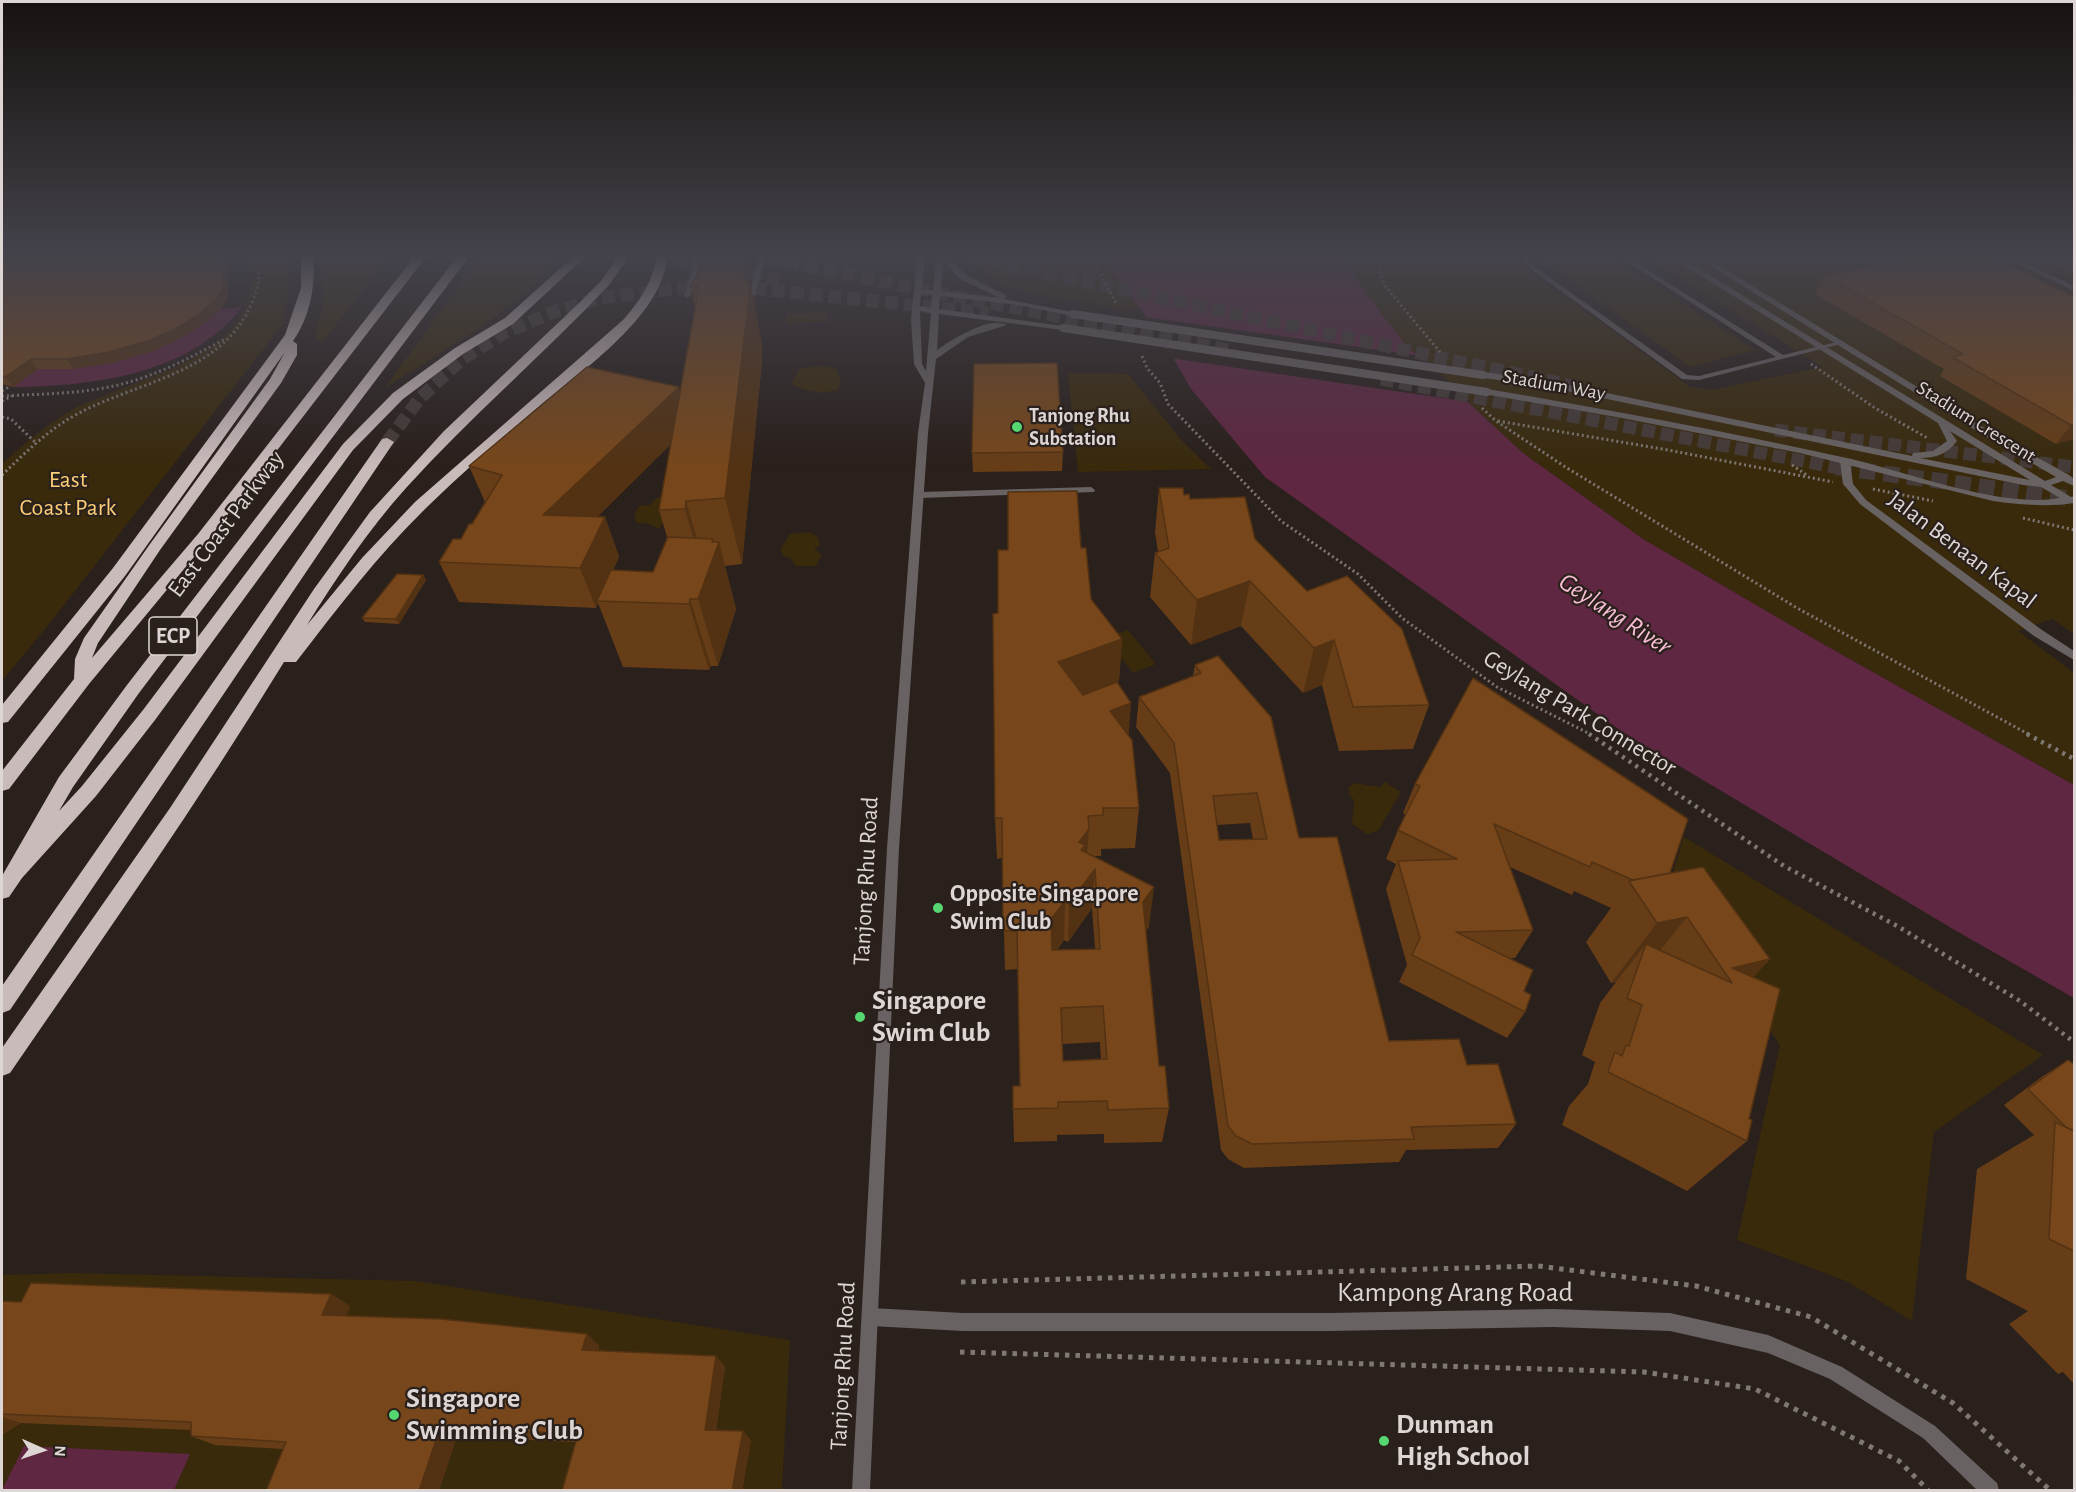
<!DOCTYPE html>
<style>
body{margin:0}
#map{position:relative;width:2076px;height:1492px;overflow:hidden;background:#2a201c;font-family:"Alegreya Sans",sans-serif}
canvas{display:block}
.frame{position:absolute;inset:0;border:3px solid #ddd6d4;pointer-events:none}
.north{position:absolute;left:12px;top:1420px;width:60px;height:60px;-webkit-text-stroke:4px #2a201c;paint-order:stroke;rotate:93deg;font-size:16px;font-weight:700;line-height:24px;text-align:center;color:#ddd6d4}
.north::after{content:'';display:block;margin:auto;width:21px;height:27px;background:#ddd6d4;clip-path:polygon(50% 0,100% 100%,50% 72%,0 100%)}
</style>
<div id="map">
<canvas width="2076" height="1492"></canvas>
<div class="frame"></div>
<div class="north">N</div>
</div>
<script>
const c = document.querySelector('canvas').getContext('2d');
c.lineJoin = 'round';
function paint(path, color) {
  c.fillStyle = color;
  c.fill(path, 'evenodd');
}
function strokePath(path, color, width, dash) {
  c.strokeStyle = color;
  c.lineWidth = width;
  c.lineCap = dash ? 'butt' : 'round';
  c.setLineDash(dash || []);
  c.stroke(path);
}
function drawText(font, color, halo, rows, align = 'center') {
  c.font = font + ' "Alegreya Sans",sans-serif';
  c.lineWidth = 4.5;
  c.setLineDash([]);
  c.textBaseline = 'middle';
  c.strokeStyle = halo;
  c.fillStyle = color;
  for (const [text, x, y, turn = 0] of rows) {
    c.save();
    c.translate(x, y);
    c.rotate((+turn || 0) * Math.PI / 180);
    c.textAlign = isNaN(turn) ? turn : align;
    if (halo) c.strokeText(text, 0, 0);
    c.fillText(text, 0, 0);
    c.restore();
  }
}
paint(new Path2D(`
 M246 257H288L290 286 282 325 50 623 2 681V464C22 446 43 427 67 413 123 379 248 365 251 279 251 272 247 264 246 257Z
 M320 257H390L323 341 314 338 323 304Z
 M480 257H559C523 307 439 353 385 388Z
 M970 257H1107L1111 271 1141 308 1125 311C1111 308 1097 304 1084 302 1044 295 994 294 970 257Z
 M1347 257H1522L1518 262 1690 387 1711 390 1823 367 1645 257H2074V634L2052 619 2018 631 2074 673V785L1823 644 1643 539 1523 453 1404 343 1359 284Z
 M1538 257H1611L1755 350 1690 367Z
 M827 312 826 321 786 324 787 314Z
 M815 366 829 367 837 370 841 382 837 390C821 395 806 391 791 384L800 369Z
 M1068 373 1128 374 1182 441 1211 469 1078 472Z
 M663 496 669 512 659 529 649 524 637 523 634 515 639 506 650 505 657 498Z
 M809 532 818 537 820 545 814 550 822 554 816 566H796L790 558 784 557 780 550 790 534Z
 M1128 630 1156 664 1133 673 1105 638Z
 M1385 782 1401 792 1378 831 1367 834 1352 824 1354 800 1349 795V787L1355 783 1380 787Z
 M1684 837 2043 1055 1934 1132 1912 1321 1846 1281 1737 1240 1780 1045 1669 884Z
 M72 1273 416 1281 790 1340 782 1490H2V1275Z`), '#392a0c');
paint(new Path2D(`
 M1107 257H1347L1359 284 1404 343 1523 453 1643 539 1823 644 2074 785V998L1953 929 1624 733 1265 477 1191 389 1160 335 1111 270Z
 M242 307C190 375 92 386 13 387L38 369 203 324 221 309Z
 M24 1446 190 1454 174 1490H2Z`), '#5f2741');
paint(new Path2D(`
 M1144 317 1423 356 1470 402 1170 358Z`), '#2a201c');
strokePath(new Path2D(`
 M655 257 779 280
 M768 257 823 270 1234 351
 M970 257 1578 387
 M1381 379 1844 469
 M1775 430 2074 467
 M387 442 420 398 462 359 504 333 553 312 601 298 713 284 988 313`), '#453b38', 13, [13, 6]);
strokePath(new Path2D(`
 M1836 467 2074 499`), '#453b38', 16, [16, 8]);
strokePath(new Path2D(`
 M1091 257 1116 303
 M1375 257 1385 286 1440 352
 M1142 356 1147 368 1160 383 1168 404 1281 521 1358 574 1402 618 1497 687 1592 735
 M1811 364 1875 408 1929 439
 M2 391 9 387
 M2 396C38 394 74 394 109 387 150 379 188 359 225 339
 M2 401 12 396
 M1482 408 1496 421 1567 468 1797 608 2030 735
 M2 417 11 419 36 443
 M1498 421 1668 450 1833 482
 M1792 465 1808 476
 M2 475C26 452 51 427 81 412 139 382 222 372 251 305 259 287 262 275 254 257
 M1873 489 1933 501
 M2023 518 2074 530`), '#807875', 3, [2, 3]);
strokePath(new Path2D(`
 M1589 734 1784 866 1899 927 2020 1001 2074 1042
 M2027 734 2074 759`), '#807875', 4.5, [3, 5]);
strokePath(new Path2D(`
 M961 1282 1538 1266 1696 1286 1811 1317 1953 1403 2050 1490
 M960 1352 1644 1372 1755 1389 1899 1461 1928 1490`), '#807875', 5, [4.5, 6]);
paint(new Path2D(`
 M696 257H702L690 296 687 298 684 296Z
 M759 257H765L755 295 752 297 749 295Z
 M1519 257H1525L1536 268 1687 375 1699 376 1776 357 1620 257H1627L1783 355 1841 341 1845 343 1699 380 1682 379 1532 270Z
 M1091 487 1095 490 1094 492 920 498 916 495 920 492Z`), '#686262');
paint(new Path2D(`
 M1845 458 1850 461 1853 484 1866 500 2042 630 2074 651V660L2034 636 1860 504 1843 484 1840 461Z
 M871 1308 963 1313H1329L1553 1309 1670 1313 1768 1335 1842 1367 1935 1426 1997 1483 1999 1490H1977L1923 1438 1830 1379 1768 1353 1670 1331 1553 1327 1329 1331H963L871 1326 865 1323 862 1317 865 1311Z`), '#686262');
paint(new Path2D(`
 M917 257H925L922 289 933 290 936 257H948L966 275 1006 295 1007 297 1004 299 1073 312 1077 314 1073 316 1018 305 940 296 939 309 1063 326 1067 328 1063 330 939 314 937 350C951 340 990 315 1007 325L968 337 936 359 928 433 899 848 870 1490H852L887 848 918 433 925 383 914 364 911 320ZM943 260 960 279 1000 298 941 291ZM921 294 932 295 931 308 920 306ZM920 311 931 313 926 371 922 364Z
 M1671 257H1680L2045 481 2056 477 1975 430 1696 257H1705L1981 426 2069 475 2074 479V486L2063 481 2051 485 2071 497 2074 496V503C2047 507 2021 505 1993 501L1800 453 1622 418 1484 394V390L1487 389C1606 409 1724 431 1842 457 1904 470 1998 509 2060 498L2041 487 2023 485 1544 386 1483 378 1479 375 1483 372 1544 380 1912 456 1913 453 1933 451 1947 441 1938 423ZM1950 431 2030 480 1920 458C1936 458 1947 454 1957 441Z
 M2004 257H2013L2074 286V291Z`), '#686262');
paint(new Path2D(`
 M301 257H313C316 285 310 317 293 341L297 344V355L281 383 160 550 98 643 92 658 198 534 414 257H426L208 540 89 684 9 789 2 791V771L74 679 75 659 84 638 150 544 270 379 285 352 125 576 8 722 2 723V705L113 568 285 335 301 288Z
 M457 257H469L139 693 73 787 59 811 82 786 143 710 343 444 393 393 455 348 505 318 573 257H585L513 324 463 354 403 399 353 450 155 720 96 796 22 878 9 897 2 899V876L59 777 127 685Z
 M618 257H629L609 285C543 355 470 417 406 488 368 530 337 577 307 625L362 558 415 502 623 320C641 300 652 282 657 257H667C663 318 574 376 530 414 494 445 459 476 425 509 377 556 337 609 296 662H284C198 803 103 938 10 1073L2 1076V1048L170 808 314 589 370 512 444 431 578 304 601 281Z
 M387 438 394 442 10 1010 2 1013V986L382 439Z`), '#cabbbb');
strokePath(new Path2D(`
 M1073 314 1483 375
 M1063 328 1487 392`), '#686262', 8);
paint(new Path2D(`
 M2 257H226L228 263V297L221 309 203 324 181 338 153 351 116 362 73 369H38L13 387 2 384Z
 M2038 257H2074V275Z
 M707 261 758 321V325L762 344V361L742 564 725 566 736 609 718 666H711L709 670 623 667 598 603 596 608 459 602 439 562 461 539 472 524 485 502 469 466 680 392 695 309 690 286ZM671 444 659 510 667 537 653 572 613 570 619 557 605 517H597Z
 M1825 276 2074 297V439L2056 444 1940 376 1944 369 1815 294Z
 M1063 452 1062 471 973 472 972 453Z
 M1159 488 1184 495 1255 539 1307 591 1429 705 1413 749 1339 751 1322 685 1303 693 1241 626 1191 645 1150 597 1155 553 1158 552 1155 532Z
 M1081 548 1091 599 1122 639 1119 681 1082 695 1128 736 1139 808 1135 848 1101 849V856H1093L1149 927 1146 931 1159 1066 1169 1108 1162 1142 1104 1143V1134L1057 1135V1141L1014 1142 1013 1109 1020 1086 1018 969 1005 970 1002 858 997 859 995 818 998 613ZM1092 908 1095 949 1057 950 1064 940 1068 942ZM1100 1042 1101 1060 1063 1061V1044Z
 M423 575 426 580 399 624 365 622 362 618Z
 M1218 656 1389 1041 1467 1065 1516 1124 1498 1148 1406 1150 1399 1162 1244 1168 1228 1159 1221 1150 1170 773 1136 727 1139 697 1193 676 1195 665ZM1250 823 1253 839 1219 840 1217 825Z
 M1415 784 1670 873 1770 959 1753 977 1749 1119 1747 1141 1687 1191 1562 1125 1569 1106 1588 1084 1595 1062 1582 1055 1600 1003 1616 982 1611 983 1586 942 1611 908 1574 891 1572 895 1510 867 1533 930 1515 958H1508L1524 991 1525 1012 1507 1038 1399 982 1407 965 1386 889 1396 864 1386 859 1398 830 1406 815 1403 813Z
 M2068 1060 2074 1064V1384L2063 1372 2058 1374 2009 1324 2028 1311 1966 1279 1977 1169 2034 1135 2004 1105 2043 1076Z
 M331 1294 350 1306 346 1316 599 1345 598 1351 716 1356 725 1367 716 1430 751 1440 742 1491H562L576 1442 457 1437 283 1449 215 1445 191 1436V1430L21 1423 2 1435V1301L21 1302Z`), '#663d17');
paint(new Path2D(`
 M223 257H226L228 263V297L221 309 203 324 181 338 153 351 116 362 73 369 66 359Z
 M746 259 758 321V325L762 344V361L742 564 725 498Z
 M31 359 38 369 13 387 5 377Z
 M679 387 689 426 559 555 543 515Z
 M2074 424V439L2056 444 2071 425Z
 M686 501 705 567 704 575 685 509Z
 M605 517 619 557 599 601H597L598 603 596 608 580 568Z
 M713 539 716 549 719 542 736 609 718 666 698 599Z
 M423 575 426 580 399 624 396 619Z
 M1250 581 1241 626 1191 645 1197 600Z
 M690 599 711 666 709 670 689 604Z
 M1122 639 1119 681 1057 704 1058 662Z
 M1334 640 1322 685 1303 693 1314 648Z
 M1131 703 1128 745 1110 711Z
 M1089 829 1086 869 1079 842Z
 M1095 869 1092 908 1068 942 1069 904Z
 M1154 887 1149 927 1138 941 1143 902Z
 M1065 901 1064 940 1051 958V919Z
 M1687 917 1639 977 1646 944 1616 982 1611 983 1657 923Z
 M1770 959 1715 1018 1732 983V968Z
 M331 1294 350 1306 342 1326 322 1315Z
 M587 1334 599 1345 595 1360 582 1350Z
 M716 1356 725 1367 715 1438 705 1430Z
 M2 1417 21 1423 2 1435Z
 M440 1428 457 1437 439 1491H419Z
 M743 1431 751 1440 742 1491H732Z`), '#533213');
const building = new Path2D(`
 M2 257H223V288L215 300 198 315 175 329 147 341 109 352 66 359H31L5 377 2 376Z
 M1907 257H1993L2074 297V424L2071 425 1952 357 1963 354 1825 276Z
 M746 259 744 278H747L746 282H749V298L725 498 686 501 685 509 659 510 699 286H690L707 261Z
 M1057 363 1063 452 972 453 974 364Z
 M587 367 679 387 543 515 605 517 580 568 439 562 453 539H461L469 524H472L502 475 469 466Z
 M1159 488H1183L1184 495 1189 494 1190 499 1245 497 1255 539 1307 591 1347 576 1402 629 1429 705 1353 707 1334 640 1314 648 1250 581 1197 600 1155 553 1169 548Z
 M1077 491 1081 548H1086L1091 599 1122 639 1058 662 1083 695 1117 682 1131 703 1110 711 1132 740 1139 808H1103V815L1088 816 1089 829 1079 842 1085 845 1081 850 1154 887 1143 902 1159 1066H1165L1169 1108 1108 1110 1107 1101 1058 1102V1108L1013 1109V1086H1020L1017 931H1003L1002 818H995L993 614 998 613V550H1008V492ZM1095 869 1100 949 1052 950 1051 919 1065 901 1069 904ZM1103 1006 1107 1059 1063 1061 1061 1008Z
 M668 537 713 539 712 542H719L698 599H690L689 604 597 601 611 570 653 572Z
 M397 574 423 575 396 619 362 618Z
 M1218 656 1271 717 1299 838 1337 837 1389 1041 1459 1039 1467 1065 1498 1064 1516 1124 1411 1127 1414 1139 1252 1144 1236 1136 1228 1126 1174 743 1139 697 1201 673 1195 665ZM1257 793 1267 839 1219 840 1213 796Z
 M1473 678 1688 819 1670 873 1633 880 1592 862 1590 867 1494 824 1533 930 1456 932 1533 970 1524 991 1531 995 1525 1012 1412 955 1420 938 1398 861 1457 859 1398 830 1420 786 1415 784Z
 M1703 867 1770 959 1732 968 1780 989 1749 1119 1752 1120 1747 1141 1608 1072 1615 1052 1622 1056 1626 1045 1629 1046 1642 1005 1627 998 1646 944 1732 983 1687 917 1657 923 1629 881Z
 M2068 1060 2074 1064V1131L2066 1127 2028 1089Z
 M2055 1122 2074 1131V1251L2049 1239Z
 M31 1283 331 1294 322 1315 441 1319 587 1334 582 1350 716 1356 705 1430 743 1431 732 1491H562L578 1434 440 1428 419 1491H266L286 1442 191 1436V1422L2 1414V1301L21 1302Z`);
paint(building, '#77471b');
strokePath(building, '#533213', 1.5);
const sky = c.createLinearGradient(0, 0, 0, 466);
sky.addColorStop(0, '#17120f');
sky.addColorStop(0.55, '#44424b');
sky.addColorStop(1, '#44424b00');
c.fillStyle = sky;
c.fillRect(0, 0, 2076, 466);
for (const [x, y, r, color] of [
 [1017,427,6,"#56d671"],
 [938,908,6,"#56d671"],
 [860,1017,6,"#56d671"],
 [394,1415,6,"#56d671"],
 [1384,1441,6,"#56d671"]
]) {
  const dot = new Path2D();
  dot.arc(x, y, r, 0, 2 * Math.PI);
  c.fillStyle = color;
  c.fill(dot);
  strokePath(dot, '#2a201c', 2);
}
drawText('20px', '#ddd6d4', '#2a201c', [
 ["Stadium Way",1554,385,10],
 ["Stadium Crescent",1976,422,32]
]);
drawText('bold 20px', '#ddd6d4', '#2a201c', [
 ["Tanjong Rhu",1029,416],
 ["Substation",1029,439]
], 'left');
for (const [x, y, w] of [
 [173,636,48]
]) {
  const box = new Path2D();
  box.roundRect(x - w / 2, y - 19, w, 38, 4.5);
  c.fillStyle = '#2a201c';
  c.fill(box);
  strokePath(box, '#ddd6d4', 1.5);
}
drawText('bold 22px', '#ddd6d4', null, [
 ["ECP",173,636]
]);
drawText('24px', '#fccd77', '#2a201c', [
 ["East",68,480],
 ["Coast Park",68,508]
]);
drawText('24px', '#ddd6d4', '#2a201c', [
 ["East Coast Parkway",226,524,-53],
 ["Jalan Benaan Kapal",1962,550,37],
 ["Geylang Park Connector",1580,713,31],
 ["Tanjong Rhu Road",866,881,-87],
 ["Tanjong Rhu Road",843,1366,-87]
]);
drawText('bold 24px', '#ddd6d4', '#2a201c', [
 ["Opposite Singapore",950,894],
 ["Swim Club",950,922]
], 'left');
drawText('italic 26px', '#f6bdd3', '#2a201c', [
 ["Geylang River",1615,614,33]
]);
drawText('bold 28px', '#ddd6d4', '#2a201c', [
 ["Singapore",872,1001],
 ["Swim Club",872,1033],
 ["Singapore",406,1399],
 ["Swimming Club",406,1431],
 ["Dunman",1396,1425],
 ["High School",1396,1457]
], 'left');
drawText('28px', '#ddd6d4', '#2a201c', [
 ["Kampong Arang Road",1455,1293]
]);
</script>
